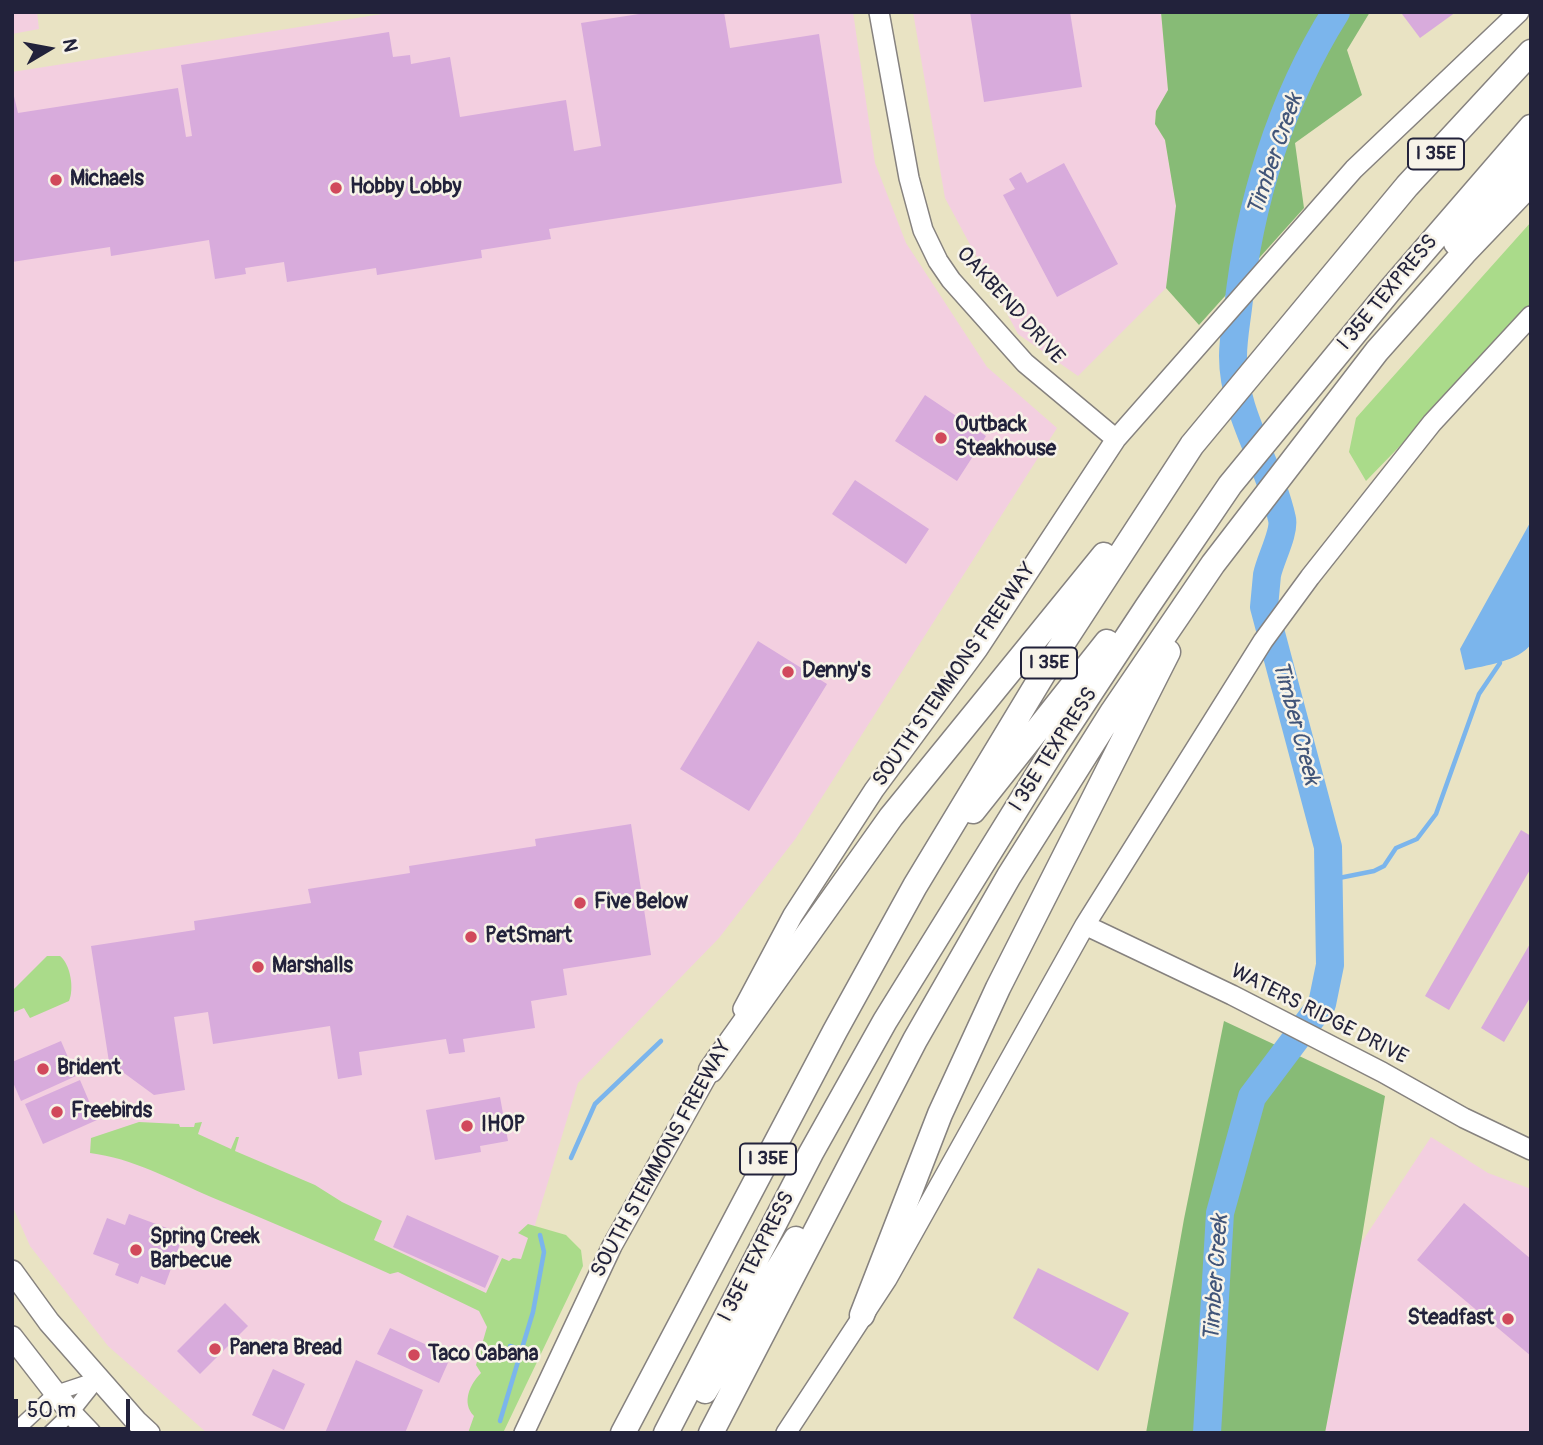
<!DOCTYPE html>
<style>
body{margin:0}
#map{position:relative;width:1543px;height:1445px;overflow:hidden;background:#e9e3c3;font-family:Pangolin,sans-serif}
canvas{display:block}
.frame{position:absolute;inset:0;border:14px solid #22223b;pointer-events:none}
.north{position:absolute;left:14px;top:14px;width:70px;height:70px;-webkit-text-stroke:5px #f7f3e8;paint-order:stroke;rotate:80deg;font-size:19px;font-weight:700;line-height:28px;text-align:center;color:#22223b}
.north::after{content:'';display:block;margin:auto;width:24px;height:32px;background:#22223b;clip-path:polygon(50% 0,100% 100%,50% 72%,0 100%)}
.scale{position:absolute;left:14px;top:1399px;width:116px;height:32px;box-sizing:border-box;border:4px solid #22223b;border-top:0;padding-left:9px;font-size:21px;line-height:24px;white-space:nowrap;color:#22223b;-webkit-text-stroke:5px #f7f3e8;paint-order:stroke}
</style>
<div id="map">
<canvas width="1543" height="1445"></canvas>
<div class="frame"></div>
<div class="north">N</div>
<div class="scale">50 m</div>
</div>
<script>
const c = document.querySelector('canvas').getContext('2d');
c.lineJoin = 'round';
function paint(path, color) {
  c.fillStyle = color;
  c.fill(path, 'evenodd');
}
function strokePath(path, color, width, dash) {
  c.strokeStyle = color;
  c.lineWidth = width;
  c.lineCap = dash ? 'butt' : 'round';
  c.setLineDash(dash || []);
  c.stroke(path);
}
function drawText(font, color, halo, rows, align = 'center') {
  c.font = font + ' Pangolin,sans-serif';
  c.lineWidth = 5;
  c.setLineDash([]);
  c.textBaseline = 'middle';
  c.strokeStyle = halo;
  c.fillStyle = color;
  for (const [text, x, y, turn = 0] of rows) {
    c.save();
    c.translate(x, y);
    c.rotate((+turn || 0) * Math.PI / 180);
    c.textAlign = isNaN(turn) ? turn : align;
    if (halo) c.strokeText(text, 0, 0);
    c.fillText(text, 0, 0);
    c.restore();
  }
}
paint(new Path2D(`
 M12 12H37L39 29 12 34Z
 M395 12H853L875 163 906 243 987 367 1057 428 796 838 719 938 578 1083 472 1433H207L108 1346 30 1246 12 1205V72Z
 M913 12H1161L1168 90 1156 111 1155 124 1165 140 1176 206 1166 288 1078 376 1018 334 945 198Z
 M1431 1137 1488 1173 1531 1189V1433H1325L1361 1243Z`), '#f3cfe0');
paint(new Path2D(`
 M1531 222V311L1366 481 1349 452 1356 418Z
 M47 956H60C71 965 74 989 69 1001L30 1018 24 1008 12 1013V991Z
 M139 1122 179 1124 180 1127H194L195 1123 202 1122 198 1134 231 1149 236 1137H239L235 1151 315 1185 342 1202 382 1221 374 1240 486 1293 502 1258 509 1261 513 1258 521 1259 528 1238 518 1233 528 1224 566 1235 581 1250 583 1266 503 1433H468L474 1416C461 1403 470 1384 481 1373L476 1365 487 1327 479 1311 398 1272 390 1274C330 1247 271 1222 211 1197 172 1180 132 1158 90 1153L91 1138Z`), '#aadb8a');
paint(new Path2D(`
 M1161 12H1370L1347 50 1362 95 1295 143 1304 208 1199 325 1166 288 1176 206 1165 140 1155 124 1156 111 1168 90Z
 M1224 1021 1385 1096 1361 1243 1325 1433H1146L1184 1219Z`), '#87bb76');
paint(new Path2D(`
 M1531 521V644C1520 661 1484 666 1465 670L1460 649Z`), '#7bb5ec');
strokePath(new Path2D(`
 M1329 880 1374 871 1384 866 1396 848 1417 839 1436 814 1479 694 1500 663
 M571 1158 595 1104 661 1041
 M510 1346 522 1350
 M500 1421 533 1312 544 1252 540 1235`), '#7bb5ec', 4.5);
strokePath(new Path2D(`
 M1207 1433 1220 1213 1252 1097 1322 1004 1330 965 1328 847 1264 607C1265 596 1266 586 1267 575 1270 560 1285 532 1282 519 1270 464 1233 414 1233 356 1233 341 1236 324 1238 308 1249 205 1280 101 1336 12`), '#7bb5ec', 28);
paint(new Path2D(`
 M652 12H724L730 48 819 34 842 183 549 229 551 239 481 250 482 258 377 275 376 268 287 282 284 262 245 268 246 274 215 279 209 240 111 256 110 247 12 262V88L18 113 178 88 186 137 192 136 181 65 389 32 393 57 410 55 411 64 450 57 460 117 566 100 574 151 601 146 581 23Z
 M970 12H1070L1082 87 984 102Z
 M1405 12H1456L1420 38 1402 14Z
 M1064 163 1118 264 1057 297 1003 195 1015 189 1009 179 1021 172 1027 183Z
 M925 395 986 436 957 481 895 441Z
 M855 480 929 529 906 564 832 514Z
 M758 641 827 684 749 811 680 769Z
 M631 824 651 955 563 969 567 995 531 1001 535 1028 463 1039 465 1052 449 1054 446 1039 359 1052 362 1075 338 1079 330 1026 213 1044 208 1012 174 1017 185 1090 154 1095 109 1062 91 946 195 930 194 921 311 903 308 889 410 873 409 866 536 846 535 839Z
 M1521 830 1531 836V868L1449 1010 1425 996Z
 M1531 942V996L1504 1042 1481 1028Z
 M61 1041 76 1076 21 1101 12 1080V1062Z
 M80 1080 97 1120 43 1144 25 1104Z
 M500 1097 508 1141 480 1146 481 1152 435 1160 426 1110Z
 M1464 1203 1531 1259V1356L1417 1260Z
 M129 1214 175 1231 171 1241 180 1244 165 1285 141 1276 138 1284 115 1275 119 1264 93 1254 107 1218 125 1225Z
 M407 1215 499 1256 485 1288 393 1247Z
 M1038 1268 1129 1313 1098 1371 1013 1318Z
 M225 1303 248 1326 200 1374 177 1351Z
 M390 1328 451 1356 439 1383 377 1354Z
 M356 1360 423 1390 405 1433H325Z
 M273 1369 305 1384 284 1430 252 1415Z`), '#d8abdc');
const street = new Path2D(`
 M13 1433 56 1393 98 1379
 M50 1433 71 1413 98 1379`);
const secondary = new Path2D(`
 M879 12 909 178 923 230 938 261 951 280 1025 363 1116 439
 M1085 925 1232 995 1382 1072 1464 1118 1531 1150
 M743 1009 793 915 874 790 978 649 1116 439 1354 169 1519 12
 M524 1433 612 1246 717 1058
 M786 1433 887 1279 1085 925 1263 641 1310 577 1432 423 1531 316`);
const primary = new Path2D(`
 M12 1271 49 1322 136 1421 149 1433
 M12 1337 71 1413 90 1433`);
const highway = new Path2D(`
 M1456 243 1480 210 1531 155
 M973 811 1107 642
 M711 1070 891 817 1104 555
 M862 1315 940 1114 998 988 1168 652
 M705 1391 796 1239
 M623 1433 835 1031 915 886 1048 666 1192 445 1407 186 1531 52
 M666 1433 811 1153 885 1021 1056 745 1147 607 1230 485 1391 289 1531 127
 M711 1433 915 1040 1009 876 1113 711 1213 564 1377 351 1464 253 1531 183`);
strokePath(street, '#86827f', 17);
strokePath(secondary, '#86827f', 22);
strokePath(primary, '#86827f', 24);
strokePath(highway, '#86827f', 27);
strokePath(street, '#fff', 14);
strokePath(secondary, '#fff', 19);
strokePath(primary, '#fff', 21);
strokePath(highway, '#fff', 24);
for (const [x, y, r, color] of [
 [56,180,7,"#d1495b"],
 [336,188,7,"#d1495b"],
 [941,438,7,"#d1495b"],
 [788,672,7,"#d1495b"],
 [580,903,7,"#d1495b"],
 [471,937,7,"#d1495b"],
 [258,967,7,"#d1495b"],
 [43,1069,7,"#d1495b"],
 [57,1112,7,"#d1495b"],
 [467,1126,7,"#d1495b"],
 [136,1250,7,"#d1495b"],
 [1508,1319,7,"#d1495b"],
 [215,1349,7,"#d1495b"],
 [414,1355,7,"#d1495b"]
]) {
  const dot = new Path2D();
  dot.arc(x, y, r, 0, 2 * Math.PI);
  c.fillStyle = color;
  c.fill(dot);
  strokePath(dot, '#f7f3e8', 2.5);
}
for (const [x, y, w] of [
 [1436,154,56],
 [1049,663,56],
 [768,1159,56]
]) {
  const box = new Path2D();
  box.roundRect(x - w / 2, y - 15.5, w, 31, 5);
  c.fillStyle = '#f7f3e8';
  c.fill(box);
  strokePath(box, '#22223b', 2);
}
drawText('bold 19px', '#22223b', null, [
 ["I 35E",1436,154],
 ["I 35E",1049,663],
 ["I 35E",768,1159]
]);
drawText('bold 21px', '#22223b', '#f7f3e8', [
 ["Michaels",70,180],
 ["Hobby Lobby",350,188],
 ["Outback",955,426],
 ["Steakhouse",955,450],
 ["Denny's",802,672],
 ["Five Below",594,903],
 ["PetSmart",485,937],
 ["Marshalls",272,967],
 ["Brident",57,1069],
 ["Freebirds",71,1112],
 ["IHOP",481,1126],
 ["Spring Creek",150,1238],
 ["Barbecue",150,1262],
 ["Steadfast",1494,1319,"right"],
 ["Panera Bread",229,1349],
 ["Taco Cabana",428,1355]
], 'left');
drawText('21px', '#22223b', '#f7f3e8', [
 ["I 35E TEXPRESS",1388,293,-50],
 ["OAKBEND DRIVE",1010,306,48],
 ["SOUTH STEMMONS FREEWAY",955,675,-55],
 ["I 35E TEXPRESS",1054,750,-57],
 ["WATERS RIDGE DRIVE",1319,1015,27],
 ["SOUTH STEMMONS FREEWAY",662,1159,-61],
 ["I 35E TEXPRESS",757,1257,-63]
]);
drawText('italic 23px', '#415579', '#f7f3e8', [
 ["Timber Creek",1276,155,-71],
 ["Timber Creek",1295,723,75],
 ["Timber Creek",1217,1278,-86]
]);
</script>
